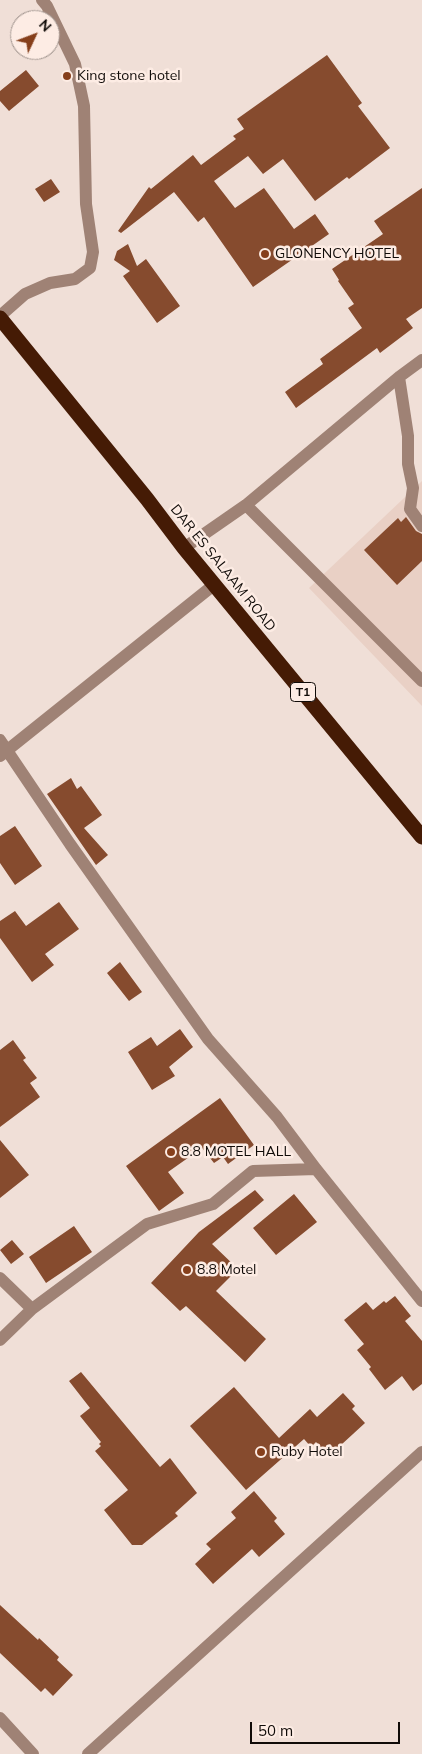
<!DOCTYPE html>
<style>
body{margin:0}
#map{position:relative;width:422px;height:1754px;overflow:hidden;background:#f0dfd7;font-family:Mulish,sans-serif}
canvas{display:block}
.north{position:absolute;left:10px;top:10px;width:50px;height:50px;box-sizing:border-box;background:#fdece4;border:1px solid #9e928c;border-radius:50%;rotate:47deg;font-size:14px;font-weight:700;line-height:20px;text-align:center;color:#100b08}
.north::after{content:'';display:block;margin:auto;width:18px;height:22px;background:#863f1b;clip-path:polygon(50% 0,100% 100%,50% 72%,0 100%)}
.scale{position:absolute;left:250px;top:1722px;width:150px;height:22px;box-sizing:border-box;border:2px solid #100b08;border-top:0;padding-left:6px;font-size:15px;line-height:18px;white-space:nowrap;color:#100b08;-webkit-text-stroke:4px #fdece4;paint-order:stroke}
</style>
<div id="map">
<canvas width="422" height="1754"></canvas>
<div class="north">N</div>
<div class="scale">50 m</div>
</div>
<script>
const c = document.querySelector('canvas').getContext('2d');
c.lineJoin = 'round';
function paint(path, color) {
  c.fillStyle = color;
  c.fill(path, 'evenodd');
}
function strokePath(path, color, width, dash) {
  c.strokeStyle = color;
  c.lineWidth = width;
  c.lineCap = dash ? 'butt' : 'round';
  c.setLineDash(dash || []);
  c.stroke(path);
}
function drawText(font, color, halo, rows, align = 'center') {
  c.font = font + ' Mulish,sans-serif';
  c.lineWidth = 5;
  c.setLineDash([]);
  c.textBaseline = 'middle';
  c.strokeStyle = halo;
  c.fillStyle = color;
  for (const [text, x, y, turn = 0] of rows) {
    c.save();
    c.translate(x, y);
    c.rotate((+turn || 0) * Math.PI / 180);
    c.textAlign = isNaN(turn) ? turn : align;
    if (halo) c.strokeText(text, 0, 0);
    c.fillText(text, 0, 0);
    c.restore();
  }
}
paint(new Path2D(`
 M422 481V706L309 588Z`), '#e9d0c5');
paint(new Path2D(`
 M327 55 362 103 358 106 390 148 349 179 347 177 315 201 283 159 263 174 248 156 214 181 235 208 264 188 294 229 315 214 329 234 253 287 204 217 198 222 174 192 121 233 118 231 149 187 151 189 193 155 201 165 236 139 233 136 244 129 237 119Z
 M26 70 39 86 9 111 0 101V91Z
 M51 179 60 192 44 202 35 189Z
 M422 188V308L406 319 413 328 380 353 377 348 296 408 285 392 323 364 320 359 362 328 348 308 354 304 338 281 339 280 332 269 383 234 374 221Z
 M128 244 137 266 146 259 180 306 157 323 123 276 130 271 114 260 117 251Z
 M406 517 416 531 422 534V561L397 585 364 550 398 518 401 522Z
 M71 778 77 789 81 786 102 815 84 828 108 855 96 865 47 794Z
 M15 826 42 866 15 885 0 863V836Z
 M59 902 79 929 45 954 54 965 32 982 0 938V921L15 911 26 926Z
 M120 962 142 992 129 1001 107 973Z
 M180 1029 193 1047 169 1067 175 1076 152 1090 128 1052 151 1037 157 1046Z
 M13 1040 26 1058 23 1060 37 1078 30 1083 40 1097 0 1127V1050Z
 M220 1098 254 1145 228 1164 223 1157 214 1163 202 1148 168 1172 184 1193 159 1211 126 1166Z
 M0 1140 29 1175 0 1198Z
 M255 1190 264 1200 212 1244 238 1269 216 1291 266 1339 245 1362 186 1306 180 1311 151 1283 199 1232Z
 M294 1194 317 1222 276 1255 253 1228Z
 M74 1226 92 1252 46 1283 29 1257Z
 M12 1240 24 1254 11 1264 0 1250Z
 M395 1296 411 1316 405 1321 422 1341V1384L413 1391 402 1376 385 1390 369 1369 371 1367 357 1350 364 1344 344 1320 366 1302 373 1310 384 1301 386 1303Z
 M81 1372 160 1467 170 1458 197 1493 175 1513 178 1516 142 1545H132L104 1510 128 1490 95 1451 101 1446 99 1444 101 1442 80 1416 90 1408 69 1381Z
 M234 1387 279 1438 310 1409 317 1417 343 1393 355 1406 352 1409 365 1423 329 1456 316 1442 311 1447 304 1439 246 1490 190 1426Z
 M254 1491 277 1518 274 1521 285 1534 259 1557 252 1549 213 1584 195 1564 211 1549 206 1544 236 1518 231 1512Z
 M0 1605 38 1640 39 1638 59 1657 57 1660 73 1675 53 1696 45 1688 41 1692 0 1653Z`), '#864b2e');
strokePath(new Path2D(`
 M0 316 25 294 50 283 75 279 90 268 93 252 86 204 84 106 75 64 47 6 42 0
 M399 377 408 436V464L413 488 410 509 422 526
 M246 505 422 681
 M184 548 246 505 399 377 422 360
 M0 740 70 844 208 1039 277 1117 316 1169 422 1301
 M0 756 215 584
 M0 1278 32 1309
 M0 1340 32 1309 147 1224 213 1204 253 1171 316 1169
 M0 1718 33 1754
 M88 1754 422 1452`), '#9f8275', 12);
strokePath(new Path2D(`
 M0 318 147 499 184 548 422 837`), '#451b05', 15);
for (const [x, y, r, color] of [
 [67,76,5,"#863f1b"],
 [265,254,5,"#863f1b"],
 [171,1152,5,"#863f1b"],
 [187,1270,5,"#863f1b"],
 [261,1452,5,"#863f1b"]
]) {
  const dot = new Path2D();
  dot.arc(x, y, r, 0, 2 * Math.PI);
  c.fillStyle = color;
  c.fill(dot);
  strokePath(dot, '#fdece4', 2);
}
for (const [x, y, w] of [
 [303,692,25]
]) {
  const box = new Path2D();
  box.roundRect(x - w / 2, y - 9.5, w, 19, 4);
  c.fillStyle = '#fdece4';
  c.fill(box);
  strokePath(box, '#100b08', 1);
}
drawText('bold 12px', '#100b08', null, [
 ["T1",303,692]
]);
drawText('14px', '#100b08', '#fdece4', [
 ["King stone hotel",77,76],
 ["GLONENCY HOTEL",275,254],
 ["8.8 MOTEL HALL",181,1152],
 ["8.8 Motel",197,1270],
 ["Ruby Hotel",271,1452]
], 'left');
drawText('14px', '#100b08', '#fdece4', [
 ["DAR ES SALAAM ROAD",223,568,51]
]);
</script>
